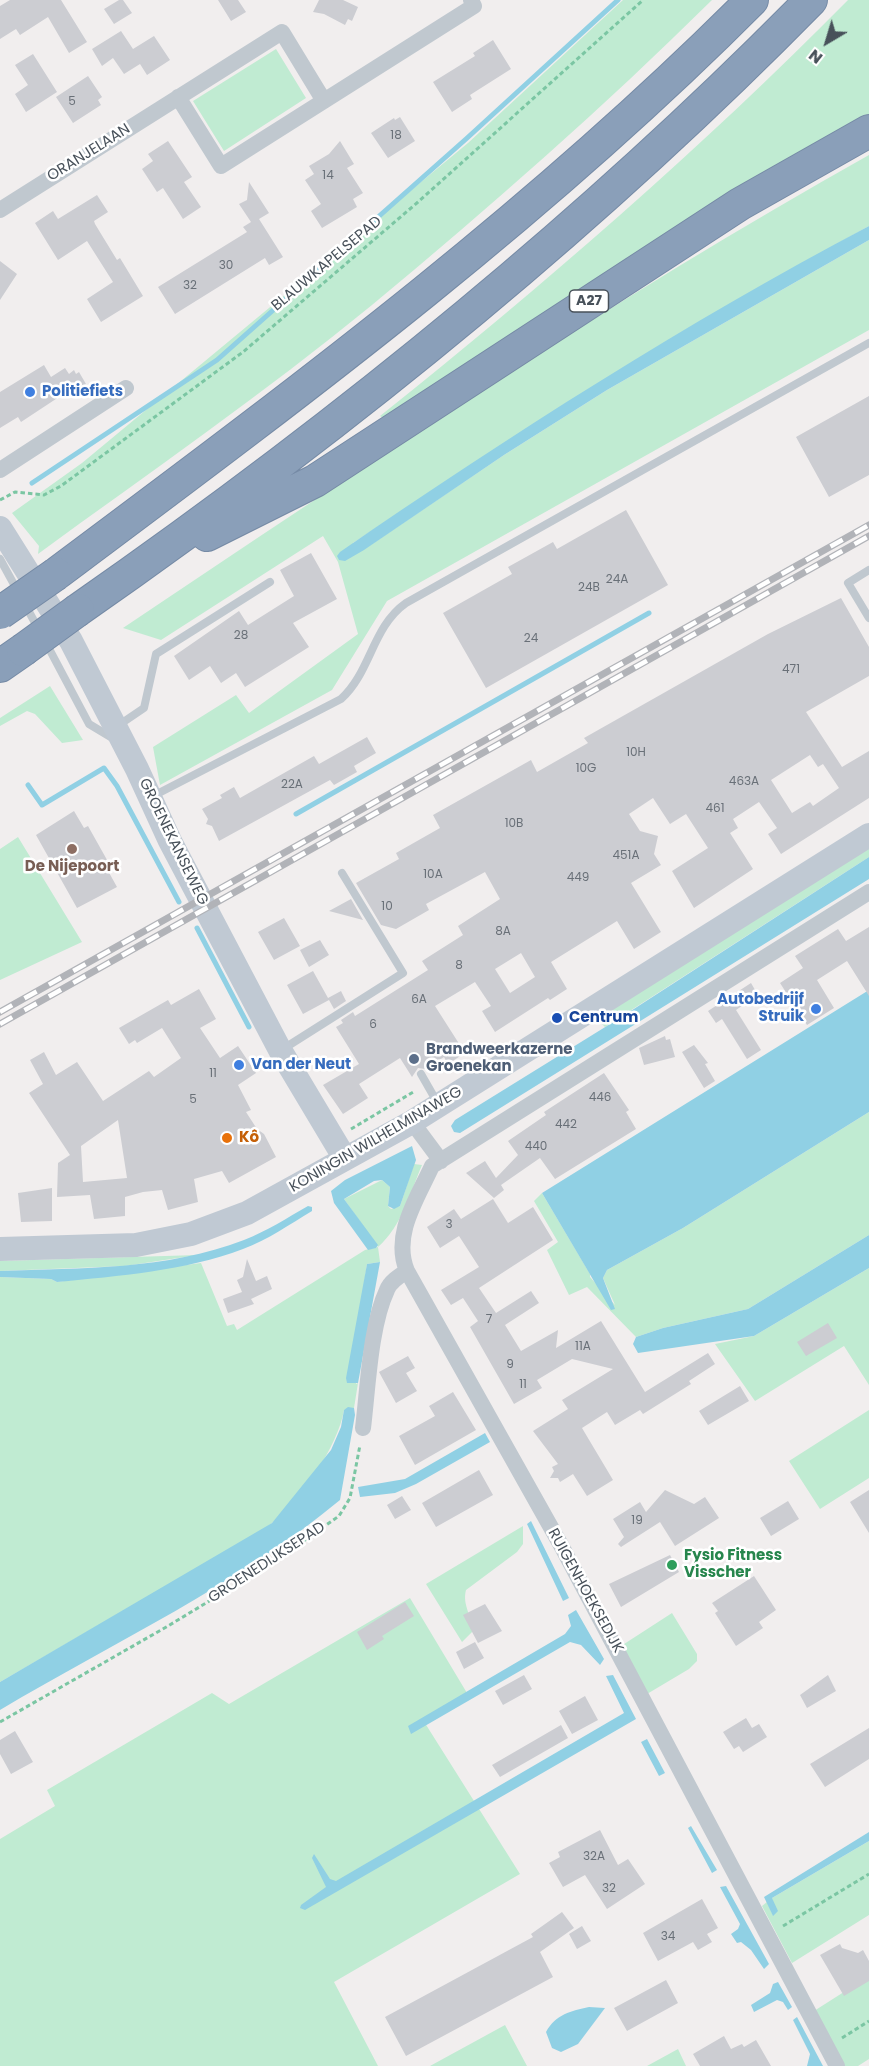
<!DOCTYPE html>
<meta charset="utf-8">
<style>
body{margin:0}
#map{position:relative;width:869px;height:2066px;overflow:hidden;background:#f1eeee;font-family:Poppins,sans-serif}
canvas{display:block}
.north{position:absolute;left:797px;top:12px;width:60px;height:60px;-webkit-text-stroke:4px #fff;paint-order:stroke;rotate:218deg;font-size:16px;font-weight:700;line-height:24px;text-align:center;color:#48515a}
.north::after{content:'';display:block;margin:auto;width:21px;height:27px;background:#48515a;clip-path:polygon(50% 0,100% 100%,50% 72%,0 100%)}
</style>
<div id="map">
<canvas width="869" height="2066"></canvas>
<div class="north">N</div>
</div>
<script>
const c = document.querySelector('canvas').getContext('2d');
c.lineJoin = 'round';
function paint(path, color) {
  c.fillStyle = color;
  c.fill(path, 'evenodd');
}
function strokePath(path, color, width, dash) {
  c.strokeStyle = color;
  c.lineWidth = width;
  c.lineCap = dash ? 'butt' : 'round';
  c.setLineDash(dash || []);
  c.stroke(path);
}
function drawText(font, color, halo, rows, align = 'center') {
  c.font = font + ' Poppins,sans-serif';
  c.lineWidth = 5;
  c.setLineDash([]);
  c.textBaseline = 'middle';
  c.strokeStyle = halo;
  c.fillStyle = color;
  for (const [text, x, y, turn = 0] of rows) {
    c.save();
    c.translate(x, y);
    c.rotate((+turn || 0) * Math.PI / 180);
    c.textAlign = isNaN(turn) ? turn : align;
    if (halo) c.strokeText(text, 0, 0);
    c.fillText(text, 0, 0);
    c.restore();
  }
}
paint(new Path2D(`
 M623 0H712C604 107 489 208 372 305 265 393 150 472 38 554L39 546 12 513 82 463 468 143Z
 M848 0H869V114L383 418 380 416C544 285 701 149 848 0Z
 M276 49 306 98 224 151 193 101Z
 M869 155V226C692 324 522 432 353 543L363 550 504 455 607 390 869 240V330L387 601 332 690 160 785 153 747 236 695 249 713 358 634 338 562 323 536 161 640 123 628C368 464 612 299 869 155Z
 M50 686 83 740 62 743 35 714 27 711 0 726V718Z
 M18 837 82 942 0 980V849Z
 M869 845V857L605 1027 600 1022 614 1007Z
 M869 1112V1235L748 1309 663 1328 636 1337 587 1287 569 1295 547 1250 558 1242 534 1201 542 1193 590 1274V1277L615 1305 603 1278 607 1270 683 1228Z
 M414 1164 422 1165C410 1193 402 1226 378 1247L380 1262 367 1264 360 1312 356 1384 358 1383 354 1408 344 1410C338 1446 301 1500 272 1523 245 1544 211 1560 182 1577 121 1612 61 1647 0 1682V1277L51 1279 57 1282 201 1263 227 1326 234 1324 237 1330 365 1250 378 1247 344 1199 382 1180 390 1187 388 1206 391 1209 400 1206Z
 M198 1255 125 1266 0 1271V1261Z
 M869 1268V1385L844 1346 755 1401 715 1344 754 1336Z
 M869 1410V1478L820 1509 789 1461Z
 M523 1526V1544L517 1552 466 1590C462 1605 472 1616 473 1631L462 1642 426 1584Z
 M410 1598 467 1693 423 1720 520 1874 334 1982 378 2066H0V1839L55 1806 47 1790 212 1693 229 1704Z
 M672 1613 697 1654V1661L689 1669 647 1694 621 1646Z
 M869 1841V1915L792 1963 762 1906 767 1902 773 1915 772 1898Z
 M869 1976V2059L858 2066H842L814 2011Z
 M505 2025 527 2066H430Z
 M678 2049 686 2066H647Z`), '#c0ebd2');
paint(new Path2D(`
 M869 226V240L607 390 504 455 364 550 345 561 339 560 337 556 340 552C510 435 687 322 869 226Z
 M869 857V879L460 1133 454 1132 451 1126 455 1120 623 1016Z
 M869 990V1112L683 1228 607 1270 603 1278 615 1309 611 1310 542 1193Z
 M412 1146 416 1160 400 1206 394 1209 388 1206 390 1187 382 1180 374 1181 344 1199 378 1245 376 1248 368 1250 334 1203 331 1191 345 1180Z
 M308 1206 312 1207V1211C290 1224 268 1240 243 1249 185 1271 119 1276 57 1282L51 1279 0 1277V1271C82 1268 166 1270 244 1240 267 1231 287 1218 308 1206Z
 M869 1235V1268L754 1336 638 1353 633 1344 636 1337 663 1328 748 1309Z
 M380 1262 358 1383H347L346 1378 367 1264Z
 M348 1407 354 1408 355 1415 340 1500C238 1585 114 1642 0 1710V1682L272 1523 331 1450 341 1427 344 1410Z
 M485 1433 490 1442 416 1484 395 1493 360 1497 358 1487 405 1479Z
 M531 1521 569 1598 563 1601 527 1524Z
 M576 1610 604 1659 600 1665 581 1645 570 1642 411 1734 408 1726 565 1634 571 1626 568 1615Z
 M613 1675 636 1719 305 1910 300 1908 301 1905 326 1887 312 1858 314 1854 330 1879 336 1881 624 1713 606 1676Z
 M647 1739 665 1773 659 1776 641 1742Z
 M691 1826 717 1870 712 1873 688 1828Z
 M869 1832V1841L772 1898 778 1911 773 1916 764 1897Z
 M726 1886 769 1964 764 1969 751 1950 741 1942 737 1943 731 1934 738 1929 740 1924 720 1887Z
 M778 1982 792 2007 788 2010 783 2002 777 2000 754 2012 751 2005 770 1993 773 1984Z
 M589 2007 605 2008 578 2044 561 2052 552 2048 546 2032C556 2014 571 2011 589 2007Z
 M797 2017 823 2066H807L810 2054 793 2020Z`), '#90d0e4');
strokePath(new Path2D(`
 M32 483 217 360 466 139 618 0
 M28 785 42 805 104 768 117 786 179 902
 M296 814 649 613
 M197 928 249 1027`), '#90d0e4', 5);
paint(new Path2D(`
 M10 0H61L87 42 69 53 48 17 20 35 16 29 0 39V6Z
 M119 0H123L132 13 114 24 104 9Z
 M218 0H238L246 12 231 21Z
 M319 0H343L358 7 352 21 348 19 345 25 324 14 313 12Z
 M121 31 133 49 154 36 170 60 147 75 140 64 124 74 113 58 102 66 92 49Z
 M493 40 511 69 470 95 472 99 452 112 433 82 475 56 473 53Z
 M33 54 57 92 26 112 15 94 28 85 15 65Z
 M88 76 102 97 98 100 101 105 73 123 56 97Z
 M400 117 415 141 388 158 371 133 394 118 395 120Z
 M168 141 192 177 184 182 201 207 183 219 163 188 157 192 142 169 153 161 148 154Z
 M340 141 354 164 347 168 363 193 353 199 357 207 322 228 311 211 321 204 305 180 314 174 309 166 329 154Z
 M249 182 269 213 259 219 283 257 269 265 265 258 175 314 158 287 247 232 243 227 251 222 239 204 247 200Z
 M97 195 108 212 94 221 95 224 117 260 120 258 143 296 101 322 87 299 113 282 87 241 58 260 35 223 53 211 58 219Z
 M0 261 17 274 0 300Z
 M44 365 51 377 65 368 69 374 74 370 76 374 79 372 86 384 67 397 65 393 21 422 18 417 0 428V392Z
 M869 396V475L829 497 796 437Z
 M626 510 668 585 486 688 443 613 512 574 508 567 553 542 557 549Z
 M311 553 337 599 293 623 309 647 245 687 236 673 221 683 210 666 189 680 174 656 239 611 248 625 294 596 280 570Z
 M841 598 869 647V676L806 712 842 767 869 751V798L781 854 768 834 777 828 759 802 733 819 738 828 730 833 753 869 694 908 672 871 708 848 686 814 670 824 653 798 629 814 640 831 658 836 654 854 661 865 631 883 661 932 634 949 617 921 551 962 567 989 550 1000 548 998 495 1032 482 1011 491 1006 475 982 435 1006 465 1053 448 1064 444 1057 425 1069 418 1068 412 1077 400 1058 359 1084 368 1098 343 1114 323 1085 359 1064 336 1027 343 1023 341 1020 353 1012 355 1016 428 970 422 961 463 935 458 926 500 899 485 872 426 904 429 910 396 929 381 925 356 883 399 859 396 853 440 828 433 815 531 760 537 772 588 743 584 738 768 634ZM810 755 818 767 823 764 839 788 813 806 810 802 792 813 771 780ZM521 953 535 977 510 993 495 969Z
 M367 737 376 753 354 766 357 772 334 785 330 780 219 841 212 826 206 824 208 819 202 809 222 798 220 795 234 787 240 798 314 756 319 764Z
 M74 811 84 828 88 826 111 867 107 869 117 887 77 908 36 835Z
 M351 899 363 920 329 911Z
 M284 918 300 946 274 960 258 932Z
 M869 927V996L847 961 817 980 834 1008 807 1025 780 983 803 968 795 956 838 929 846 941Z
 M320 940 329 955 309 967 300 950Z
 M313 971 328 998 341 991 346 1001 334 1009 329 1000 303 1014 287 985Z
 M751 983 758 995 736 1010 761 1050 747 1059 722 1019 716 1023 708 1011Z
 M199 989 216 1019 200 1028 220 1058 238 1046 256 1073 238 1085 251 1110 246 1112 257 1129 264 1134 276 1157 229 1183 222 1171 194 1179 198 1202 168 1210 162 1190 143 1192 125 1197V1216L94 1219 90 1195 57 1197 58 1163 70 1155 29 1093 43 1084 30 1060 44 1052 56 1075 77 1062 103 1101 149 1071 154 1077 181 1058 162 1028 137 1043 135 1040 129 1044 119 1028 168 1000 171 1005ZM118 1120 127 1178 83 1182 81 1146Z
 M665 1036 666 1040 670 1039 675 1057 644 1065 639 1048Z
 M694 1045 708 1063 705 1064 715 1081 704 1088 682 1052Z
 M604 1073 629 1110 626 1112 636 1129 555 1179 540 1158 501 1185 504 1190 494 1198 466 1173 485 1161 496 1178 518 1155 508 1141 546 1115 544 1112Z
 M52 1188V1221L21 1222 18 1193Z
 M493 1199 508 1223 533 1207 553 1240 479 1288 496 1313 531 1291 539 1303 505 1325 521 1351 558 1330 556 1348 601 1321 645 1392 708 1353 715 1364 689 1381 691 1384 643 1414 640 1410 615 1425 607 1412 582 1428 613 1480 587 1496 573 1474 560 1482 558 1478H550L554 1471 552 1467 558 1464 533 1431 568 1409 562 1400 613 1369 572 1359 537 1380 542 1388 514 1404 470 1327 478 1321 463 1298 451 1305 441 1290 479 1267 459 1236 440 1248 427 1227 454 1209 461 1219Z
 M247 1259 256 1281 267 1276 272 1289 251 1299 254 1304 228 1313 223 1299 242 1292 237 1280 243 1277Z
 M828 1323 837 1338 806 1356 797 1342Z
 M408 1356 415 1368 406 1373 417 1391 396 1403 379 1372Z
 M740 1386 749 1401 708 1425 699 1411Z
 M453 1392 476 1430 415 1465 399 1436 435 1416 429 1406Z
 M479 1470 493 1495 436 1527 422 1503Z
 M665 1490 694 1504 705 1497 719 1518 675 1546 660 1522 621 1547 618 1544 624 1537 613 1519 640 1502 646 1512Z
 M869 1490V1533L850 1502Z
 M402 1496 411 1510 395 1519 387 1505Z
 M788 1501 799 1519 771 1536 760 1518Z
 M670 1555 679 1572 621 1607 609 1584Z
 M754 1576 776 1610 759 1622 763 1628 736 1646 715 1613 718 1611 712 1603Z
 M405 1602 414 1616 382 1636 384 1639 367 1650 357 1632Z
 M485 1604 502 1631 478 1643 463 1615Z
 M475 1642 484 1658 464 1669 456 1652Z
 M524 1675 532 1689 503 1705 495 1691Z
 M828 1675 836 1691 807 1708 800 1695Z
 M585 1696 598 1720 572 1734 559 1711Z
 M746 1718 752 1728 759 1724 767 1737 743 1752 739 1746 734 1749 723 1732Z
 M561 1725 568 1738 500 1777 492 1765Z
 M869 1728V1759L825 1787 810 1764Z
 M15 1731 33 1762 11 1774 0 1754V1740Z
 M600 1830 618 1865 628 1859 645 1884 607 1909 585 1875 563 1887 549 1863 560 1857 558 1852Z
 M702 1899 718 1928 707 1934 712 1942 698 1950 693 1942 658 1961 643 1933Z
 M562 1912 574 1928 540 1952 553 1977 406 2056 385 2017 533 1937 531 1934Z
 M582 1926 591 1941 577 1949 569 1934Z
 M840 1944 842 1948 858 1953 863 1950 869 1961V1981L844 1996 820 1955Z
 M666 1980 678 2003 627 2031 614 2008Z
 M724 2036 731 2049 742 2044 744 2047 756 2040 771 2066H700L693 2054Z`), '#cccdd2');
const highway = new Path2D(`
 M207 535 315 481 740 204 869 131
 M56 574C298 393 538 215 752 0
 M78 610C339 428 588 227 811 0
 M0 666 23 650`);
strokePath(highway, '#758aa5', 34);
strokePath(new Path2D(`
 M0 500 15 492 44 495 61 486 243 352 418 202 643 0
 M351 1129 415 1091
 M0 1722 168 1626 272 1563 339 1516 350 1498 360 1445
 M783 1926 869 1874
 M842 2038 869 2021`), '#7bc6a3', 3, [4.5, 3]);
strokePath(new Path2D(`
 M0 559 39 630
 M869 570 848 583 869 618
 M45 641 89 724 114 739
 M116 727 144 708 156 654 270 582
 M153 796 341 699C371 672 372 627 406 603L869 343
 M283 1049 403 973 342 873
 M421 1074 437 1102`), '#c0c8cf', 8);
strokePath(new Path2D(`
 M178 97 221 166 474 6 471 0
 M0 210 282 32 324 101
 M0 470 126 388
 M412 1122 441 1161
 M363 1428C368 1388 370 1326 387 1290 390 1282 399 1276 407 1271
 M837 2066 562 1547 407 1271C392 1235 417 1199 432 1166L869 892`), '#c0c8cf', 16);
strokePath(new Path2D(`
 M0 528 71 641 137 769 170 841 280 1050 344 1157
 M0 1249 136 1245 191 1234 247 1213 412 1122 869 835`), '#c0c9d3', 24);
strokePath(highway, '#8a9fb9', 32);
const rail = new Path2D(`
 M0 1012 869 525
 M0 1024 869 536`);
strokePath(rail, '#b1b3b8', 7);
strokePath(rail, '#fff', 4.5, [14]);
const highwayBridge = new Path2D(`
 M0 613 56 574
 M23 650 78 610`);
strokePath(highwayBridge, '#758aa5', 34, []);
strokePath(highwayBridge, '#8a9fb9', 32);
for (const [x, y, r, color] of [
 [30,392,6,"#3f7fe0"],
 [72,849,6,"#8d6e63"],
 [816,1009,6,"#3f7fe0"],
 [557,1018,6,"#1a4fb4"],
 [414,1059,6,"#5c6f8a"],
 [239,1065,6,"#3f7fe0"],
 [227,1138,6,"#e8710a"],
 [672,1565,6,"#2e9e5b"]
]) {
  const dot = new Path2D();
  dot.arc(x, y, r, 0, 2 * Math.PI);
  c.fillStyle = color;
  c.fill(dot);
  strokePath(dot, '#fff', 2);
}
drawText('12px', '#697078', null, [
 ["5",72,102],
 ["18",396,136],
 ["14",328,176],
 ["30",226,266],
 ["32",190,286],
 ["24A",617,580],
 ["24B",589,588],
 ["28",241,636],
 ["24",531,639],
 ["471",791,670],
 ["10H",636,753],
 ["10G",586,769],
 ["463A",744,782],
 ["22A",292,785],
 ["461",715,809],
 ["10B",514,824],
 ["451A",626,856],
 ["10A",433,875],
 ["449",578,878],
 ["10",387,907],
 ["8A",503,932],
 ["8",459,966],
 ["6A",419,1000],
 ["6",373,1025],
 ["11",213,1074],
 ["446",600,1098],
 ["5",193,1100],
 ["442",566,1125],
 ["440",536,1147],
 ["3",449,1225],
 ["7",489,1320],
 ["11A",583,1347],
 ["9",510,1365],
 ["11",523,1385],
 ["19",637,1521],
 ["32A",594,1857],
 ["32",609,1889],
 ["34",668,1937]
]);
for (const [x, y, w] of [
 [589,301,39]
]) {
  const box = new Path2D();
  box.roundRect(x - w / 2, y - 11, w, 22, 4.5);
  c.fillStyle = '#fff';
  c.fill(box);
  strokePath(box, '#48515a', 1.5);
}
drawText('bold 14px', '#48515a', null, [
 ["A27",589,301]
]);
drawText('15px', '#48515a', '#fff', [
 ["ORANJELAAN",89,153,-32],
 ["BLAUWKAPELSEPAD",327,264,-40],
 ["GROENEKANSEWEG",173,842,64],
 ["KONINGIN WILHELMINAWEG",376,1140,-30],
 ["GROENEDIJKSEPAD",267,1563,-33],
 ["RUIGENHOEKSEDIJK",585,1591,61]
]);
drawText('bold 15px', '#366cbe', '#fff', [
 ["Politiefiets",42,392],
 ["Autobedrijf",804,1000,"right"],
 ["Struik",804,1017,"right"],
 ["Van der Neut",251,1065]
], 'left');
drawText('bold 15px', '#785e54', '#fff', [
 ["De Nijepoort",72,867]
]);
drawText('bold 15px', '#164399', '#fff', [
 ["Centrum",569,1018]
], 'left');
drawText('bold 15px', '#4e5e75', '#fff', [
 ["Brandweerkazerne",426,1050],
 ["Groenekan",426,1067]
], 'left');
drawText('bold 15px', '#c56008', '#fff', [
 ["Kô",239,1138]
], 'left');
drawText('bold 15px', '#27864d', '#fff', [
 ["Fysio Fitness",684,1556],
 ["Visscher",684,1573]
], 'left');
</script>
